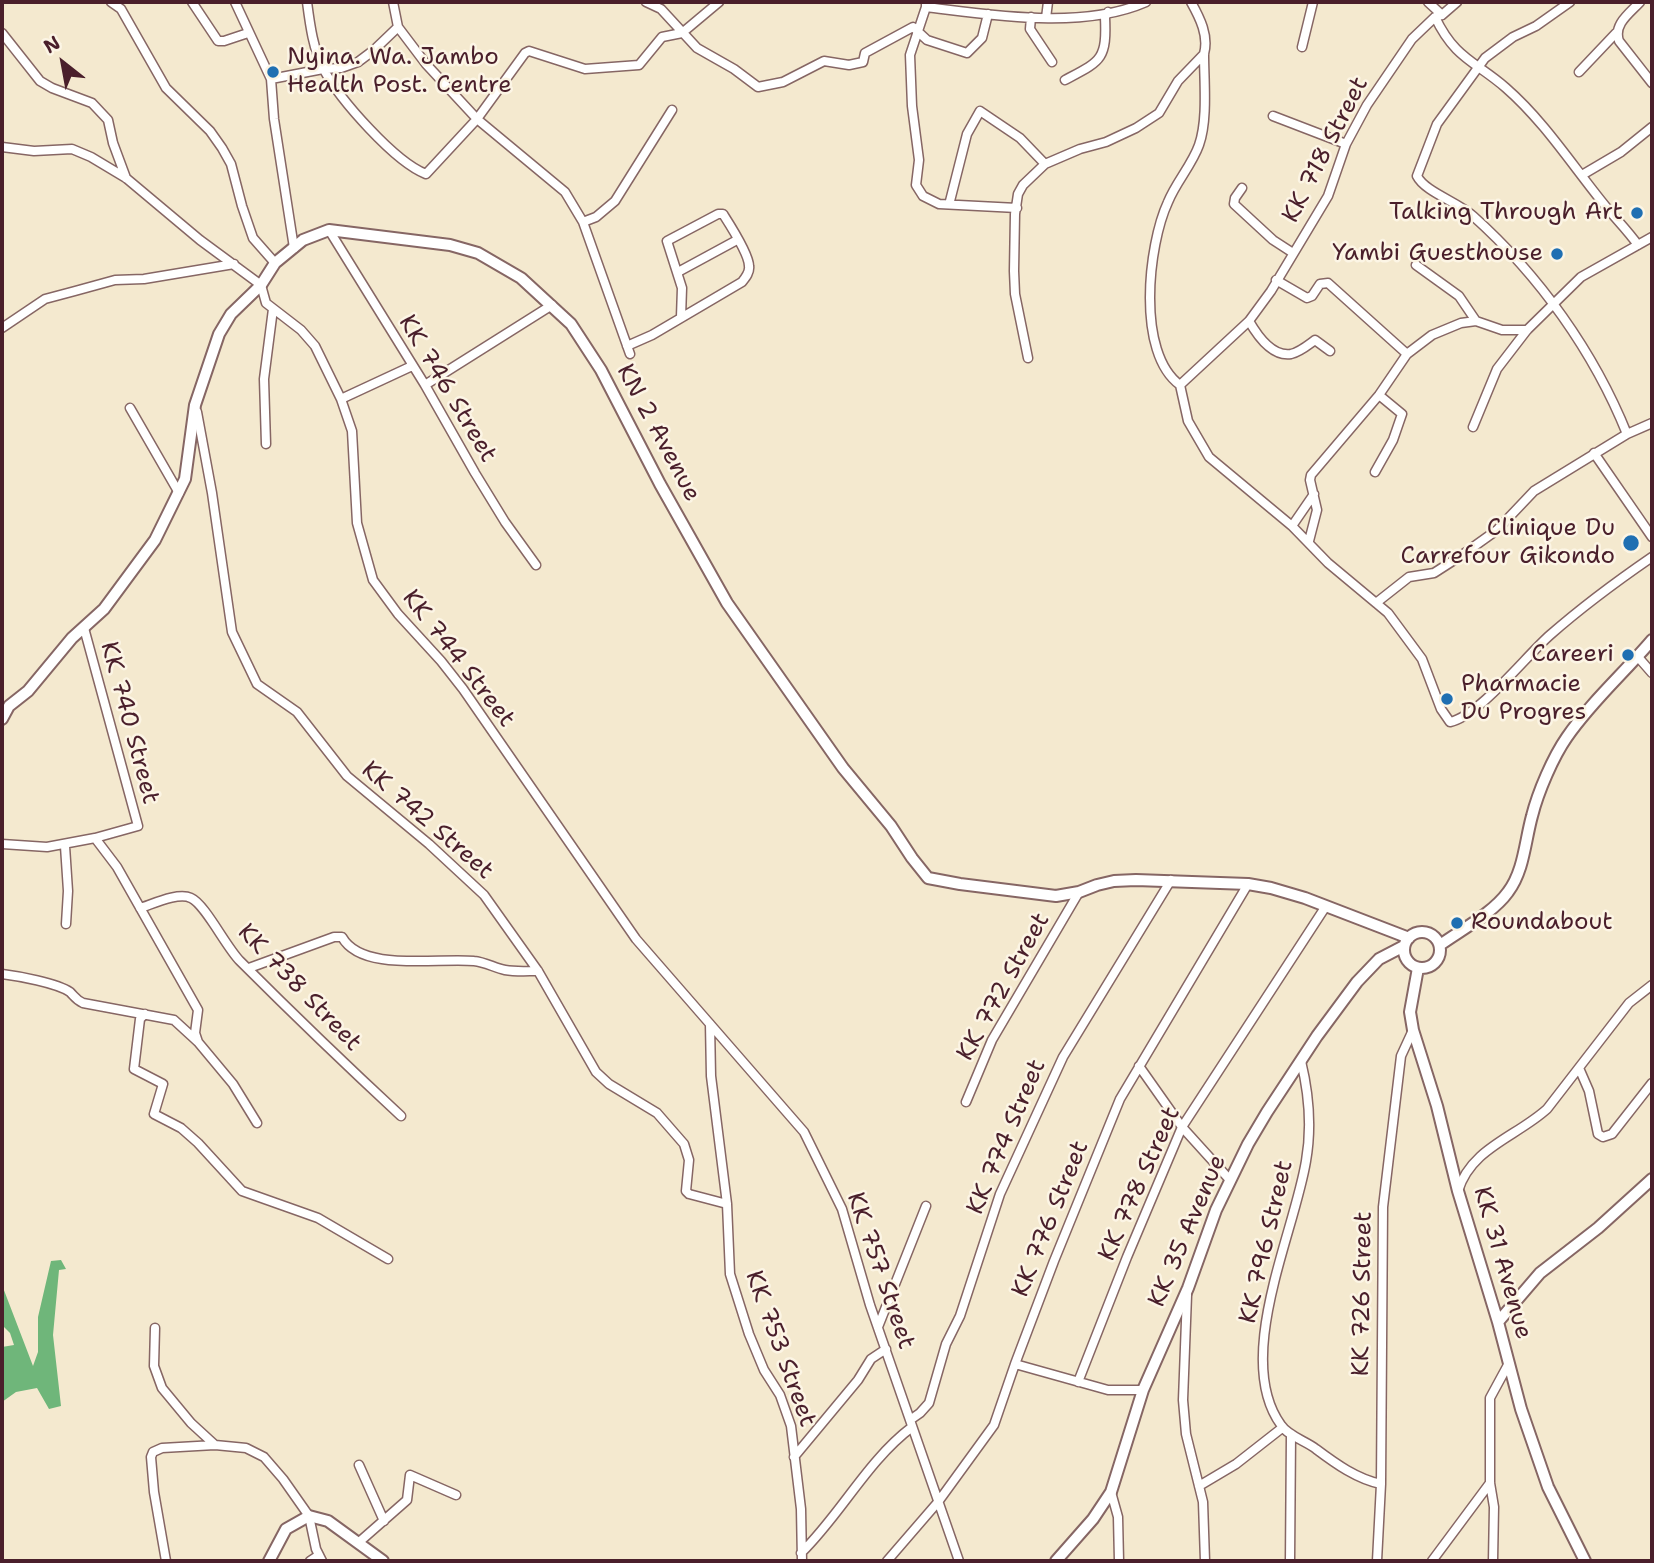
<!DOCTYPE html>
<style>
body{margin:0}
#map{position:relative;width:1654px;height:1563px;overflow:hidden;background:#f4e9cf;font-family:"Shantell Sans",sans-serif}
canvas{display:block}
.frame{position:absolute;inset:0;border:4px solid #4a1f2b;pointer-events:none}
.north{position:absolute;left:28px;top:28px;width:70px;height:70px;-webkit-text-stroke:5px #fcf5e5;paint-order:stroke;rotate:329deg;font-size:19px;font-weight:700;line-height:28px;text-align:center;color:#4a1f2b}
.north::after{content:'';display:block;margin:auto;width:24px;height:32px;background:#4a1f2b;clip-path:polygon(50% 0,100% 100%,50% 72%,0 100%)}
</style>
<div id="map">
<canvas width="1654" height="1563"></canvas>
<div class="frame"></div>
<div class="north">N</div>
</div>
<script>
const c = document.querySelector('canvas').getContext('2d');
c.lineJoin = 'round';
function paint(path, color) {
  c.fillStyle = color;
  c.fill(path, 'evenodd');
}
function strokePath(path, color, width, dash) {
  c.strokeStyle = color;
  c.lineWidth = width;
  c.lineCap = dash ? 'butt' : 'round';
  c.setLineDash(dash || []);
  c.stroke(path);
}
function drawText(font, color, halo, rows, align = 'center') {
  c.font = font + ' "Shantell Sans",sans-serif';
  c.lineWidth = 5;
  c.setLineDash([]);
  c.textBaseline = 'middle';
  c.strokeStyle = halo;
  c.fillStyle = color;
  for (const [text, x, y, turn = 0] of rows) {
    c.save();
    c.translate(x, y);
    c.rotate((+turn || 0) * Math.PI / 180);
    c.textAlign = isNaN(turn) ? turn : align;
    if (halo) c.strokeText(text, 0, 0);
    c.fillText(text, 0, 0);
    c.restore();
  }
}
paint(new Path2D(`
 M61 1260 66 1269 59 1270 53 1335 61 1406 49 1409 37 1388 16 1392 2 1402V1347L14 1345 10 1333 2 1325V1285L33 1366 38 1352V1317L51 1261Z`), '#6fb67a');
const street = new Path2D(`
 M111 2 121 9 166 88 210 131 222 148 231 164 242 206 253 238 275 263
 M192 2 218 41H224L248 33
 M235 2 271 79 274 119 294 248
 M307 2C310 25 313 49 324 70 340 100 395 162 426 174L477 119 525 53 529 51 585 69 639 65 662 37 682 33 719 2
 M393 2 398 27 426 64 477 119 565 192 583 222 630 354
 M646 2 661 9 697 48 734 69 758 87 783 82 824 61 849 65 863 62 865 53 913 27 927 40 967 53 982 38 988 14
 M926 2V7C993 15 1082 30 1146 2
 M1428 2 1442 15
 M1570 2 1536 26 1513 37 1485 58 1437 124 1417 176C1425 192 1458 202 1473 216 1539 275 1594 352 1627 434
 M1640 2C1630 13 1613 24 1619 41L1652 83
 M926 7 910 55 912 106 919 160 916 185 923 196 939 204 1017 208
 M1031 17 1030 29 1052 62
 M1435 17C1455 59 1475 61 1506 88 1545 122 1574 168 1607 208 1617 220 1628 231 1638 245
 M1046 18 1048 2
 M2 33 40 81 52 88 92 103 108 120 113 143 126 178
 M1302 47 1313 2
 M1579 72 1616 33
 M271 79 323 69 341 68 358 62 374 50 398 27
 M1065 80C1101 61 1107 60 1105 17L1108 12
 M1273 116 1346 144
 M2 147 34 151 72 149 91 157 126 178 200 240 261 285 266 303 301 330 315 346 341 399 352 431 357 523 373 580 398 614 441 661 463 689 636 939 804 1132 842 1209 870 1305 959 1561
 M1582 175 1621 152 1652 127
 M1242 188 1235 198 1234 204 1273 240 1293 253
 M950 201 967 134 980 111 1020 138 1045 164
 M583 222 596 217 615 201 672 110
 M329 230 425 385 475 473 505 522 536 565
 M1416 265 1459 296 1476 321
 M678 272 737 240
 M1276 280 1307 298 1312 296 1320 284 1328 283 1407 354
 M1249 321C1257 335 1272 357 1291 354 1300 352 1308 345 1315 340L1330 351
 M2 328 45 299 75 291 115 280 144 279 234 264
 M627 346 652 335 742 282C746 277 750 272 749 266 749 254 730 225 723 214H718L667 241 682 288 681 317
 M1028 358 1015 294 1014 271 1015 214 1018 194 1023 185 1045 164 1080 149 1106 142 1136 128 1159 113 1178 81 1204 54
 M425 385 552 305
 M1180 385 1188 421 1209 457 1292 526 1328 563 1388 613 1422 659 1441 709 1450 722C1479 716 1526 656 1550 635 1582 607 1617 581 1652 557
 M1180 385 1249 321 1271 291 1328 196 1346 144 1367 105 1412 39 1435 17 1442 15 1457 2
 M1180 385C1136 353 1148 245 1168 202 1176 182 1192 165 1199 145 1208 120 1204 81 1204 54 1209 36 1200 18 1191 2
 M341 399 412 366
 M130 408 179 493
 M197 412 212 493 232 632 257 684 297 712 347 776 429 844 484 895 538 971 596 1072 609 1084 657 1113 684 1144 689 1160 686 1191 689 1194 727 1204
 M1473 427 1497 369 1527 330 1581 277 1652 237
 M266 444 264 379 273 309
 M1594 453 1652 537
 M1375 472 1393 440 1402 414 1379 395
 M1292 526 1314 494
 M1309 541 1317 510 1310 480 1311 475 1379 395 1407 354 1432 335 1461 323 1476 321 1502 330H1527
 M1376 603 1409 577 1434 573 1462 555 1497 530 1534 491 1627 434 1652 423
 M84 628 138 826 95 838
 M1638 657 1652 673
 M2 844 47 847 95 838 117 867 198 1010 195 1033 198 1042
 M65 846 68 891 66 924
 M140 908C153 904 178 892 191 898 205 904 226 947 240 961 292 1013 346 1065 401 1116
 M249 968 334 937H342C362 973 440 957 474 961 485 962 495 968 505 970 516 972 527 971 538 971
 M2 974C18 976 57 983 70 992 75 997 76 1000 83 1003L174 1020 198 1042 233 1084 257 1123
 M145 1014 140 1019 134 1069 163 1084 154 1114 181 1128 198 1143 242 1191 318 1218 388 1259
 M710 1024 711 1076 727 1204 730 1274 749 1334 764 1370 780 1395 791 1426 801 1509 802 1561
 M1301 1061C1309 1094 1312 1127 1306 1161 1294 1234 1233 1359 1281 1425 1288 1436 1306 1441 1316 1449 1336 1464 1357 1479 1381 1484
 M1139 1066 1182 1127 1230 1180
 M1579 1068 1589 1091 1598 1134 1603 1137 1612 1134 1652 1083
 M966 1102 992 1040 1079 892
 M1458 1191C1471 1148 1516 1137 1547 1109L1629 1003 1652 985
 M1187 1295 1183 1400 1186 1434 1203 1502 1205 1561
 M878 1327 926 1206
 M155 1328 154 1366 162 1388 191 1423 215 1445 246 1448 264 1457 283 1479 309 1516 316 1549 322 1561
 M1015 1364 1108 1390H1143
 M1078 1382 1127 1257 1182 1127 1326 906
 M910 1420 920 1413 929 1403 946 1344 960 1316 1000 1194 1063 1057 1171 880
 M794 1457 858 1380 871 1359 886 1349
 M359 1465 384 1521
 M1199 1486 1236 1464 1282 1428
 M1111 1492 1118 1517 1119 1561
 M358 1543 407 1500 410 1475 456 1495
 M801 1553C841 1514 867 1461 912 1427
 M166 1561 154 1492 151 1457 153 1452 162 1448 215 1445
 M310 1561 319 1555
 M887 1561 938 1502 994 1425 1015 1364 1054 1261 1120 1099 1248 884
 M1290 1561 1291 1434
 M1377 1561 1381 1484 1383 1207 1401 1056 1413 1030
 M1432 1561 1490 1483
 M1493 1561 1494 1507 1490 1483V1398L1509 1363`);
const secondary = new Path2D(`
 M2 719 9 706 28 691 72 638 104 609 155 540 185 479 195 405 219 334 231 314 261 285 275 263 303 240 329 230 450 245 478 253 521 278 571 324 601 370 660 484 727 603 843 768 891 826 912 858 928 878 960 884 1056 896 1079 892 1097 885 1114 881 1136 880 1248 884 1271 888 1305 898 1409 938
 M1404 950a18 18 0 1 1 36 0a18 18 0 1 1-36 0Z
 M1440 945C1461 930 1493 913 1508 892 1524 871 1525 841 1532 816 1538 792 1553 757 1567 737 1591 702 1625 672 1652 640
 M1418 968 1410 1012 1413 1030 1437 1106 1458 1191 1498 1322 1521 1409 1548 1487 1585 1561
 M1498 1322 1540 1273 1598 1228 1652 1179
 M269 1561 286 1529 309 1516 328 1521 383 1561
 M1056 1561 1093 1519 1111 1492 1143 1390 1188 1288 1216 1210 1248 1144 1267 1112 1317 1036 1357 982 1379 959 1404 946`);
strokePath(street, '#866664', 11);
strokePath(secondary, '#866664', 14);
strokePath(street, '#fff', 8);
strokePath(secondary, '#fff', 10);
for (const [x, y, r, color] of [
 [273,72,7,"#1f6fb2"],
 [1637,213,7,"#1f6fb2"],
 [1557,254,7,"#1f6fb2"],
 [1631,543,9,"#1f6fb2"],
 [1628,655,7,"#1f6fb2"],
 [1447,699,7,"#1f6fb2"],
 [1457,923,7,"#1f6fb2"]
]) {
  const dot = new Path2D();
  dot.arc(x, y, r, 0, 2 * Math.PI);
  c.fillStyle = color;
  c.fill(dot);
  strokePath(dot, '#fcf5e5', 2.5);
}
drawText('24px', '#4a1f2b', '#fcf5e5', [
 ["Nyina. Wa. Jambo",287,58,"left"],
 ["Health Post. Centre",287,86,"left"],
 ["Talking Through Art",1623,213],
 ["Yambi Guesthouse",1543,254],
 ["Clinique Du",1615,529],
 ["Carrefour Gikondo",1615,557],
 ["Careeri",1614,655],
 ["Pharmacie",1461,685,"left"],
 ["Du Progres",1461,713,"left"],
 ["Roundabout",1471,923,"left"]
], 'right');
drawText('24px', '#4a1f2b', '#fcf5e5', [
 ["KK 718 Street",1326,150,-63],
 ["KK 746 Street",447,389,59],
 ["KN 2 Avenue",658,433,62],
 ["KK 744 Street",458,659,52],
 ["KK 740 Street",129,723,75],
 ["KK 742 Street",427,821,41],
 ["KK 772 Street",1004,987,-61],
 ["KK 738 Street",299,988,46],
 ["KK 774 Street",1007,1137,-67],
 ["KK 778 Street",1140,1184,-66],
 ["KK 776 Street",1051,1219,-68],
 ["KK 35 Avenue",1188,1231,-67],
 ["KK 796 Street",1267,1242,-77],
 ["KK 31 Avenue",1502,1263,74],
 ["KK 757 Street",880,1271,71],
 ["KK 726 Street",1363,1294,-89],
 ["KK 753 Street",780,1349,70]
]);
</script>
